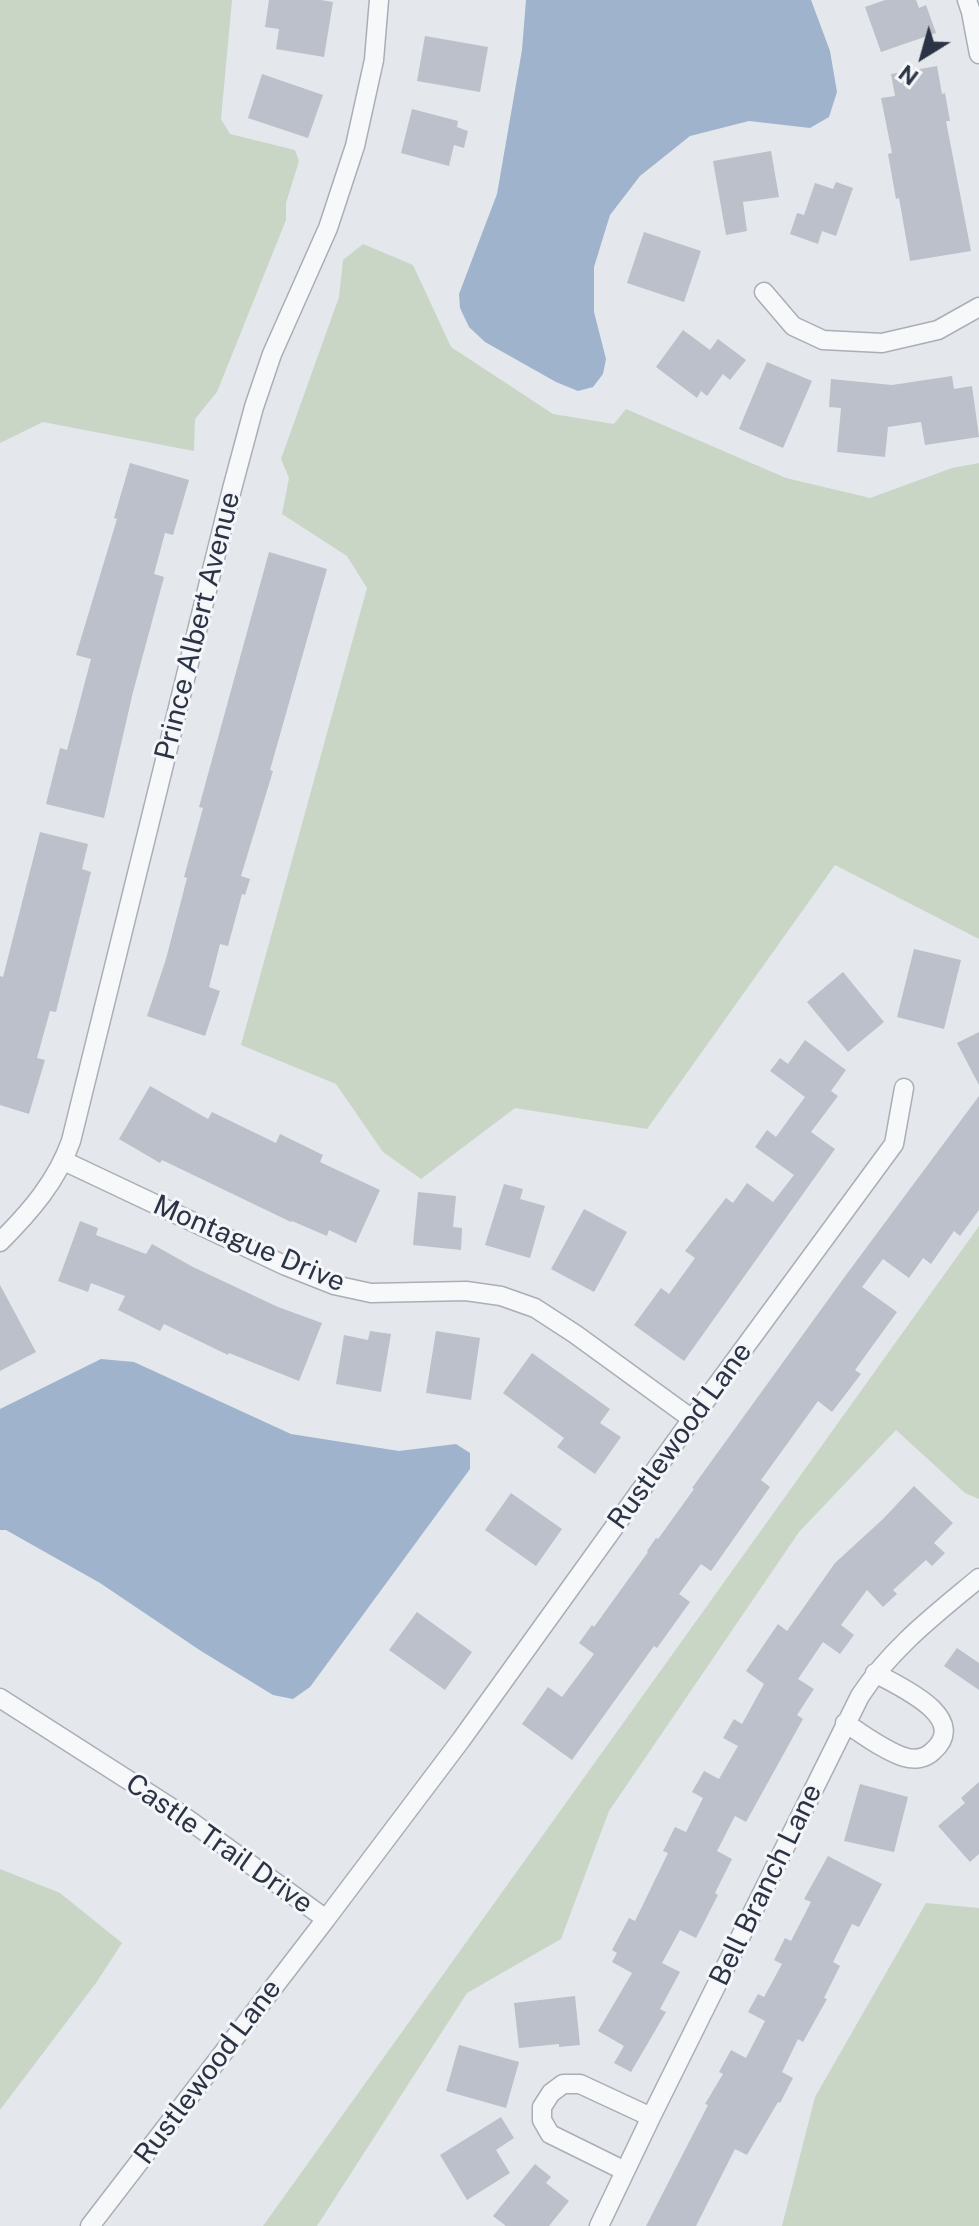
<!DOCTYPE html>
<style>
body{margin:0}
#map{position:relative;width:979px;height:2226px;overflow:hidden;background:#e4e7ec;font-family:"Public Sans",sans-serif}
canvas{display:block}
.north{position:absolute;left:883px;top:16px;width:80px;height:80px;-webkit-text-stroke:6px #f4f6f9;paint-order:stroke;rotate:217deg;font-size:22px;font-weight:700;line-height:32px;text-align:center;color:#2b3445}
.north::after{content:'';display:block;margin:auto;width:28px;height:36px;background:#2b3445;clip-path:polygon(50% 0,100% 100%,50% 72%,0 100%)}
</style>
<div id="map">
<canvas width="979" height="2226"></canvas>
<div class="north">N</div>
</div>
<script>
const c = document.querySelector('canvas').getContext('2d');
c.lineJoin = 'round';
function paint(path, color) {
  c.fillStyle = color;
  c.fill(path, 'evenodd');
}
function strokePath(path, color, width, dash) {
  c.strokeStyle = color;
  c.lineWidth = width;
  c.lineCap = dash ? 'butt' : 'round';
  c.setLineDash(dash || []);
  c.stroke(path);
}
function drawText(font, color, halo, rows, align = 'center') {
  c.font = font + ' "Public Sans",sans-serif';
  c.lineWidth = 6;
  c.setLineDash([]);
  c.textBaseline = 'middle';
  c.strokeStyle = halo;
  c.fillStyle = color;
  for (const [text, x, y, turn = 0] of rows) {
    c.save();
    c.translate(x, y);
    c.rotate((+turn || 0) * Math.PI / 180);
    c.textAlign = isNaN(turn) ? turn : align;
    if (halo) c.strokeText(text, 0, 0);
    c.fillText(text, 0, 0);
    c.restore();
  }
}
paint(new Path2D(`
 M0 0H232L221 119 230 134 295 150 299 161 286 203V220L217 392 195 419 194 451 43 422 0 443Z
 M363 244 413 265 451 347 553 414 614 424 626 409 786 478 870 498 952 468 979 463V939L835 865 647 1129 515 1108 421 1179 383 1152 336 1084 241 1045 367 588 347 556 282 514 289 478 281 459 339 297 343 260Z
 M979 1226V1499L965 1493 896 1430 799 1532 609 1811 561 1939 467 1993 317 2226H263Z
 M0 1869 60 1893 122 1943 96 1983 0 2110Z
 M926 1903 979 1908V2226H782L815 2097Z`), '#c9d6c5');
paint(new Path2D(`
 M526 0H811L830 51 837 92 829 117 810 128 749 121 690 136 640 176 610 215 594 267V312L606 359 603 374 593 387 578 391 556 382 485 342 469 327 460 308 459 294 497 194 522 50Z
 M101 1359 134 1362 291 1434 399 1451 456 1444 470 1453V1469L310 1687 293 1699 273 1695 201 1651 100 1583 6 1530H0V1409Z`), '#9fb4cc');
paint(new Path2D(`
 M269 0H321L333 2 324 57 276 49 279 29 265 27Z
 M885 0H916L919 8 926 5 936 33 881 52 865 7Z
 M425 36 488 47 480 92 417 81Z
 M937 66 942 94 945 93 950 121H946L971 251 910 261 899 198 896 199 888 154 892 153 881 98 895 96 891 74Z
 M262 74 323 95 308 138 248 118Z
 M412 109 458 121 457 127 468 131 464 148 454 145 449 166 401 153Z
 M771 151 779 197 743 202 747 231 726 235 713 161Z
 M836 182 853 188 836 236 822 231 818 244 790 234 797 213 804 215 815 183 833 189Z
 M644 232 701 251 684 302 627 283Z
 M683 330 710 350 718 339 746 360 730 380 723 374 707 396 701 391 697 398 656 367Z
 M767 362 812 381 783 448 739 429Z
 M952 376 954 389 972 386 979 437 925 445 921 422 888 427 885 457 837 452 841 408 829 407 831 379 892 385Z
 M130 463 189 480 173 535 165 533 154 574 164 577 133 692 104 818 46 804 60 748 67 750 91 659 76 655 117 519 114 518Z
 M269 552 327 569 270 770 273 771 241 876 250 879 245 895 242 894 228 946 220 944 209 987 220 991 205 1036 147 1016 166 959 187 878 184 877 203 808 199 807Z
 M40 832 88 844 82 869 91 872 56 1012 50 1011 37 1058 45 1060 29 1114 0 1105V976L3 977Z
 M914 949 961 960 944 1029 897 1017Z
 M843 972 884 1022 848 1052 807 1002Z
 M979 1032V1085L957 1043Z
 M805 1040 846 1070 831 1091 838 1096 811 1132 835 1149 684 1361 634 1325 661 1288 669 1294 695 1258 685 1251 726 1198 733 1203 747 1183 773 1202 794 1175 755 1147 767 1130 776 1137 805 1097 770 1071 780 1058 788 1064Z
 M150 1086 208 1119 212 1112 276 1143 280 1134 323 1155 320 1162 380 1190 356 1243 329 1230 327 1236 292 1221 291 1222 162 1160 160 1163 119 1139Z
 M979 1096V1210L960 1236 954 1231 931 1264 923 1258 909 1278 883 1259 862 1287 897 1312 855 1370 861 1374 832 1412 818 1401 761 1480 770 1487 711 1571 701 1564 679 1594 690 1602 657 1648 654 1646 572 1760 522 1724 548 1687 562 1697 594 1654 579 1643 592 1625 594 1627 648 1552 647 1551 656 1538 658 1539 694 1489 692 1488 846 1275Z
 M504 1184 523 1189 520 1199 545 1206 530 1258 485 1245Z
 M418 1192 456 1196 453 1227 462 1228 461 1250 413 1245Z
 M584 1209 627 1232 594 1292 551 1269Z
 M80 1221 98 1228 96 1235 146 1254 152 1244 193 1267 278 1307 322 1323 299 1381 229 1353 228 1355 164 1324 160 1331 118 1310 125 1296 91 1283 88 1292 58 1281Z
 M0 1285 36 1352 0 1371Z
 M370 1331 391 1334 381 1392 336 1384 344 1335 368 1340Z
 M436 1331 480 1338 471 1400 426 1393Z
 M532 1353 610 1409 600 1423 621 1437 595 1474 557 1447 564 1438 503 1393Z
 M914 1486 953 1523 934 1543 945 1553 932 1566 926 1560 893 1590 897 1594 883 1607 867 1590 841 1625 854 1635 840 1654 823 1642 798 1679 814 1689 797 1715 803 1719 746 1822 735 1816 717 1851 732 1859 715 1893 718 1895 696 1938 680 1930 662 1963 680 1972 660 2009 666 2012 631 2072 614 2063 624 2046 598 2031 632 1973 612 1962 617 1953 612 1950 629 1918 635 1921 668 1853 663 1851 675 1827 686 1832 703 1798 692 1792 704 1771 719 1779 738 1746 723 1738 734 1719 742 1724 764 1684 746 1671 778 1624 787 1631 835 1563 883 1519Z
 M511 1493 562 1529 536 1566 485 1530Z
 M417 1612 472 1652 445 1690 389 1650Z
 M957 1648 979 1663V1690L944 1666Z
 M979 1782V1854L970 1862 938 1826 965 1803 961 1798Z
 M860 1784 908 1797 894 1852 844 1841Z
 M828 1856 882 1884 859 1927 852 1924 833 1962 840 1966 824 1998 827 1999 803 2042 798 2039 782 2072 793 2078 780 2103 778 2102 747 2155 735 2149 696 2226H646L708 2105 705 2104 723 2074 719 2072 731 2050 746 2058 765 2021 748 2012 758 1994 764 1997 782 1964 774 1960 785 1938 791 1941 811 1902 804 1899Z
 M575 1996 580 2045 559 2047V2044L519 2048 514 2003Z
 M459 2045 519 2062 506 2108 446 2091Z
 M501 2117 514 2138 496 2150 510 2173 467 2200 440 2155Z
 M535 2164 551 2177 546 2183 569 2201 549 2226H506L493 2216Z`), '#bbc0ca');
const minor = new Path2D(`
 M967 0 971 12 979 54
 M764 292 793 326 823 340 882 343 938 330 979 307
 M64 1161 286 1266 334 1285 371 1293 466 1291 501 1296 535 1308 575 1334 692 1419
 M0 1242C30 1212 57 1181 71 1141L232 489 254 407 272 354 328 228 355 146 374 60 379 0
 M0 1698 175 1810 326 1919 461 1740 692 1419 894 1144 904 1088
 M845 1723C863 1734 883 1750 904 1757 914 1760 925 1759 933 1751 971 1717 898 1686 875 1673
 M625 2171 550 2134 542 2120V2107L551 2093 563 2084H580L651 2117
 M90 2226 326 1919
 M599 2226 651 2117 860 1696C891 1648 936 1614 979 1578`);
strokePath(minor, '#a9aeb7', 21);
strokePath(minor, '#f7f8fa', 18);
drawText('28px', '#2b3445', '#f4f6f9', [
 ["Prince Albert Avenue",198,626,-76],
 ["Montague Drive",249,1244,23],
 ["Rustlewood Lane",680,1436,-54],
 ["Castle Trail Drive",219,1844,35],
 ["Bell Branch Lane",766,1885,-64],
 ["Rustlewood Lane",208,2072,-53]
]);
</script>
